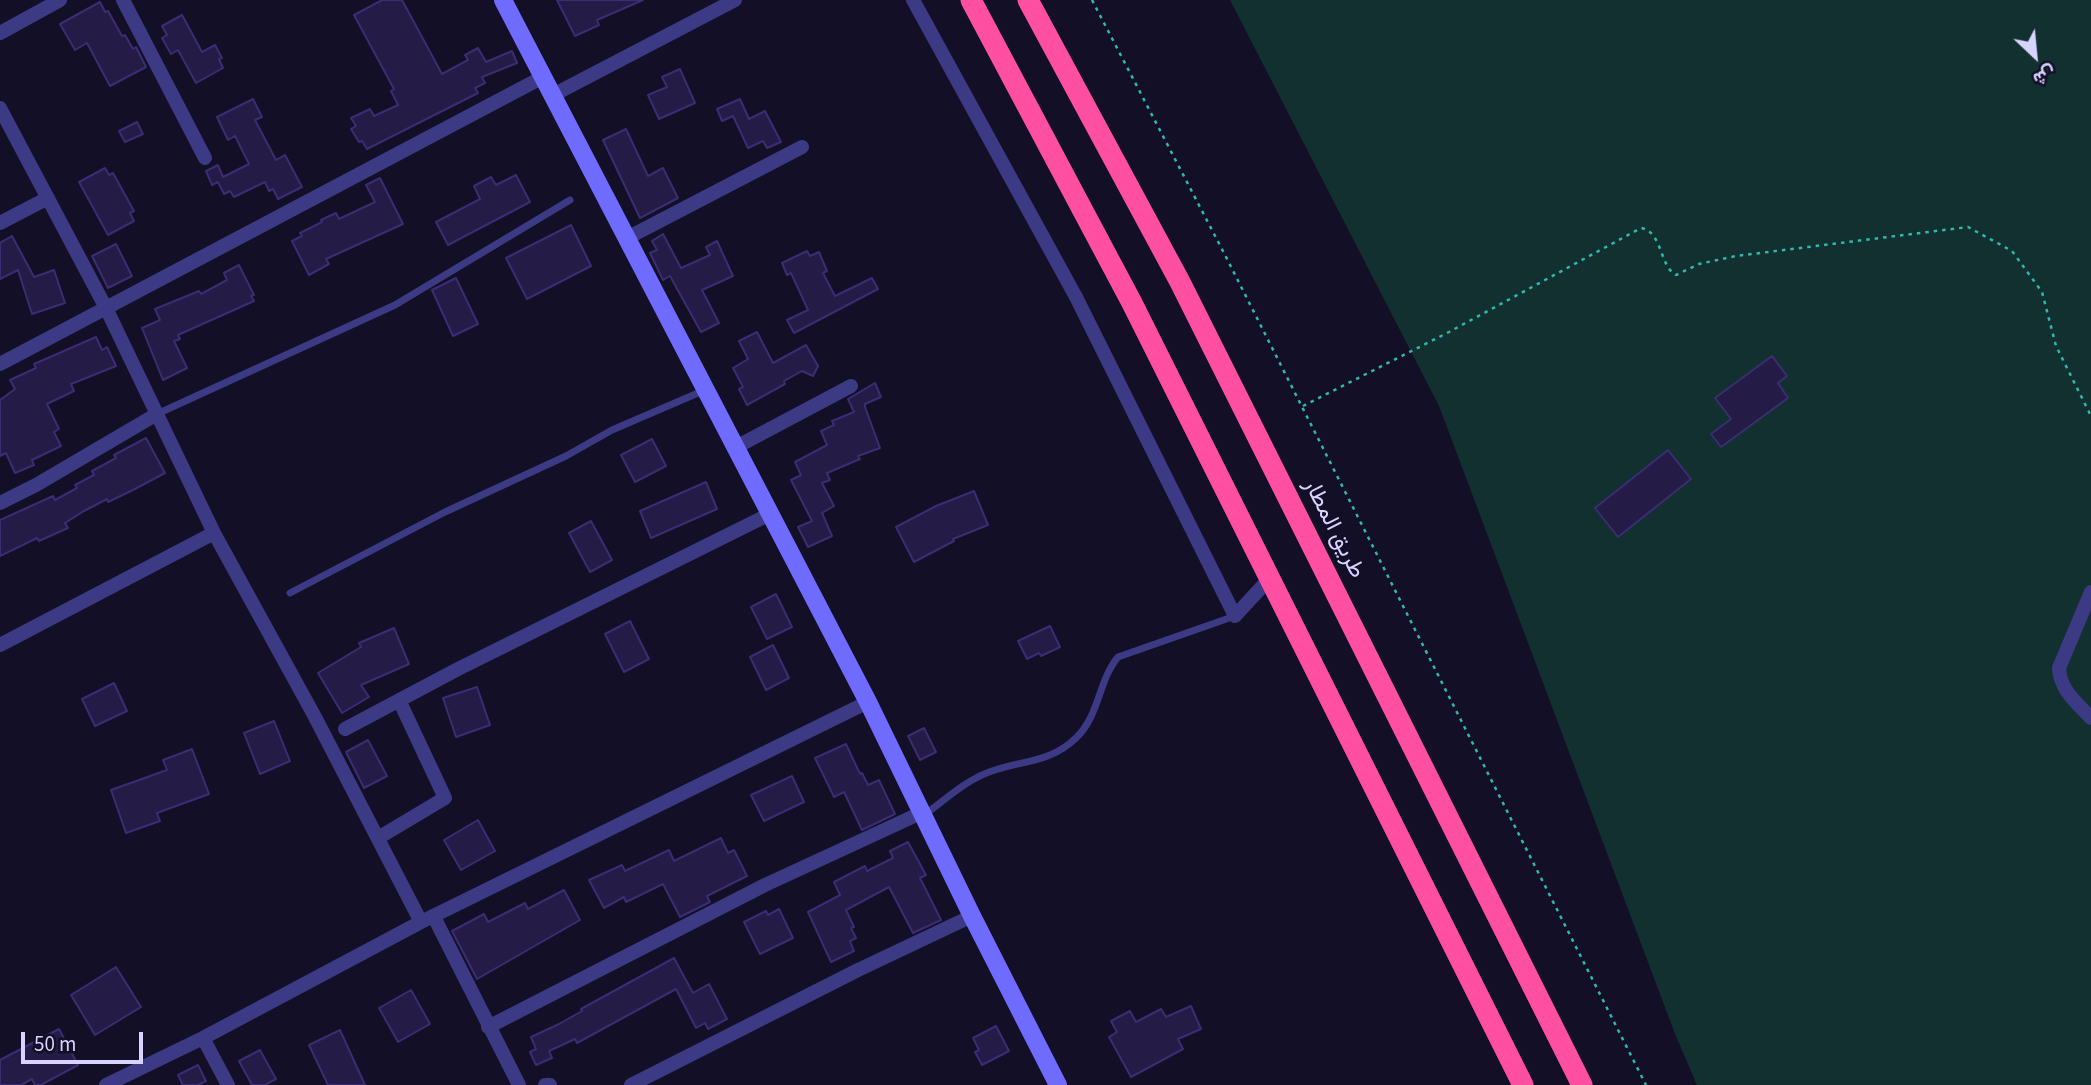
<!DOCTYPE html>
<meta charset="utf-8">
<style>
body{margin:0}
#map{position:relative;width:2091px;height:1085px;overflow:hidden;background:#130f26;font-family:"Source Sans 3",Vazirmatn,sans-serif}
canvas{display:block}
.north{position:absolute;left:2000px;top:21px;width:70px;height:70px;-webkit-text-stroke:5px #130f26;paint-order:stroke;rotate:154deg;font-size:19px;font-weight:700;line-height:28px;text-align:center;color:#d9d4ff}
.north::after{content:'';display:block;margin:auto;width:24px;height:32px;background:#d9d4ff;clip-path:polygon(50% 0,100% 100%,50% 72%,0 100%)}
.scale{position:absolute;left:21px;top:1032px;width:122px;height:32px;box-sizing:border-box;border:4px solid #d9d4ff;border-top:0;padding-left:9px;font-size:21px;line-height:24px;white-space:nowrap;color:#d9d4ff;-webkit-text-stroke:5px #130f26;paint-order:stroke}
</style>
<div id="map">
<canvas width="2091" height="1085"></canvas>
<div class="north">ش</div>
<div class="scale">50 m</div>
</div>
<script>
const c = document.querySelector('canvas').getContext('2d');
c.lineJoin = 'round';
function paint(path, color) {
  c.fillStyle = color;
  c.fill(path, 'evenodd');
}
function strokePath(path, color, width, dash) {
  c.strokeStyle = color;
  c.lineWidth = width;
  c.lineCap = dash ? 'butt' : 'round';
  c.setLineDash(dash || []);
  c.stroke(path);
}
function drawText(font, color, halo, rows, align = 'center') {
  c.font = font + ' "Source Sans 3",Vazirmatn,sans-serif';
  c.lineWidth = 5;
  c.setLineDash([]);
  c.textBaseline = 'middle';
  c.strokeStyle = halo;
  c.fillStyle = color;
  for (const [text, x, y, turn = 0] of rows) {
    c.save();
    c.translate(x, y);
    c.rotate((+turn || 0) * Math.PI / 180);
    c.textAlign = isNaN(turn) ? turn : align;
    if (halo) c.strokeText(text, 0, 0);
    c.fillText(text, 0, 0);
    c.restore();
  }
}
paint(new Path2D(`
 M1230 0H2091V1085H1697L1675 1034 1439 406Z`), '#12302f');
const building = new Path2D(`
 M382 0H402L442 74 468 60 465 55 478 48 486 62 512 51 517 63 482 77 485 83 475 88 478 93 367 149 362 141 359 142 351 129 356 126 351 118 370 109 374 116 398 105 391 91 394 89 354 15Z
 M557 0H643L597 20 599 25 575 36Z
 M100 2 105 12 108 11 122 36 125 35 133 49 136 47 146 67 110 86 87 43 75 50 60 24Z
 M182 15 202 52 215 45 222 58 219 59 223 68 196 83 178 50 171 54 162 38 167 35 162 26Z
 M680 69 695 103 659 119 648 95 667 87 662 77Z
 M253 99 262 117 255 120 276 160 285 155 302 187 278 199 273 189 269 191 265 182 234 197 230 191 224 194 218 182 212 185 206 171 218 165 223 177 249 164 235 136 228 140 217 117Z
 M740 99 749 119 765 111 781 142 767 148 763 141 748 148 733 116 722 121 717 109Z
 M137 122 143 134 125 142 119 131Z
 M626 129 648 176 663 168 678 198 640 218 603 140Z
 M105 168 109 175 113 173 134 211 130 213 134 221 108 235 79 182Z
 M516 175 530 202 448 245 436 222 480 199 474 186 491 177 496 185Z
 M380 178 403 224 326 259 329 264 309 275 292 241 302 236 300 233 322 222 321 220 336 213 339 219 375 202 366 185Z
 M571 225 591 266 527 299 506 258Z
 M663 234 681 268 710 255 706 247 717 241 733 276 702 290 719 323 701 332 670 276 663 280 650 253 657 250 652 241Z
 M12 236 34 277 54 270 65 303 32 314 18 270 0 279V243Z
 M116 244 132 276 108 288 92 256Z
 M807 251 810 256 819 252 827 271 823 273 835 296 872 278 878 289 794 333 787 320 808 310 791 273 787 275 782 263Z
 M239 265 254 295 251 296 254 301 178 335 180 339 174 341 187 368 163 380 142 328 160 320 155 309 199 291 201 294 227 280 224 273Z
 M456 278 478 324 453 336 432 290Z
 M757 332 773 363 806 345 818 366 813 376 802 371 784 381 785 384 747 405 739 389 743 387 733 368 748 359 739 341Z
 M96 337 102 350 107 347 116 366 71 384 74 391 47 404 59 429 54 432 61 446 32 460 34 465 15 473 6 453 0 456V400L15 389 10 380 36 368 34 364Z
 M1772 356 1787 376 1778 383 1788 398 1721 447 1711 434 1731 419 1715 398Z
 M875 383 881 397 865 404V407L880 448 858 456 860 459 827 473 830 480 822 483 834 506 822 513 832 536 808 547 798 527 812 521 791 480 801 475 795 462 827 445 821 431 834 425 832 421 854 412 848 399Z
 M146 438 165 473 133 490 108 502 107 499 84 511 65 523 68 528 39 541 37 538 0 556V520L53 496 55 500 77 488 75 485 94 475 92 471 116 458 114 455Z
 M652 439 666 466 635 482 621 455Z
 M1668 450 1691 479 1618 537 1595 508Z
 M706 482 717 509 651 538 640 511Z
 M974 491 988 525 953 539 954 541 914 562 896 527 936 506Z
 M591 521 612 560 590 572 569 533Z
 M776 594 792 627 767 639 751 607Z
 M630 621 649 659 624 672 605 634Z
 M1050 626 1060 647 1041 656 1039 653 1027 659 1018 641Z
 M394 628 409 664 361 685 369 697 342 713 318 673 361 647 359 643Z
 M773 645 789 678 766 690 750 657Z
 M114 683 127 711 95 726 82 699Z
 M477 687 490 725 456 737 443 698Z
 M274 721 290 761 260 774 244 733Z
 M924 728 936 752 920 760 908 736Z
 M368 740 387 776 364 788 346 752Z
 M846 744 860 774 862 773 868 785 879 780 895 814 862 830 844 792 834 797 815 758Z
 M192 749 209 794 157 813 160 821 126 833 111 790 167 770 163 760Z
 M792 776 804 802 764 821 751 795Z
 M478 820 495 851 461 870 444 840Z
 M721 838 728 853 734 850 747 876 707 896 710 902 680 917 663 884 626 902 624 897 604 908 589 880 622 865 625 871 669 850 674 861Z
 M908 842 926 875 920 878 941 920 913 933 889 887 846 910 854 927 851 928 856 938 850 941 854 951 831 962 808 912 840 895 834 882 865 866 867 871 893 858 890 851Z
 M564 890 580 920 477 979 452 931 484 914 488 922 525 903 528 909Z
 M779 909 793 938 760 954 744 922 766 911 768 915Z
 M674 958 693 993 709 984 727 1019 708 1029 705 1023 696 1028 676 989 577 1043 575 1039 549 1051 552 1058 536 1065 530 1052 536 1049 531 1037 559 1024 582 1011 581 1009Z
 M116 967 141 1007 95 1035 71 995Z
 M411 990 430 1024 398 1042 379 1008Z
 M1191 1006 1201 1029 1178 1039 1183 1049 1131 1077 1109 1037 1117 1032 1111 1021 1130 1011 1136 1022 1161 1009 1166 1017Z
 M996 1026 1009 1051 982 1065 975 1052 979 1050 973 1038Z
 M59 1029 78 1065 41 1085H35L32 1079 21 1085H0V1060Z
 M340 1030 365 1085H328L309 1045Z
 M260 1050 276 1079 265 1085H252L239 1061Z
 M198 1065 206 1081 198 1085H183L178 1075Z`);
paint(building, '#241b47');
strokePath(building, '#3b2d73', 2);
strokePath(new Path2D(`
 M1092 0 1225 255 1646 1085
 M1303 406 1449 332 1641 228C1663 232 1659 266 1676 275L1699 264 1736 256 1968 227 2012 251 2042 292 2056 346 2091 416`), '#2fb8b0', 2.5, [3.5, 5]);
strokePath(new Path2D(`
 M157 414 395 305 570 200
 M290 593 445 512 566 456 612 430 705 390
 M924 815C945 800 967 779 992 771 1023 760 1050 763 1076 738 1100 715 1098 681 1118 657L1235 616`), '#3d3a85', 7);
strokePath(new Path2D(`
 M123 0 205 158
 M913 0 1076 297 1235 616 1270 578
 M0 33 60 0
 M553 95 735 0
 M0 108 106 308 214 533 315 717 421 922
 M0 223 48 198
 M627 238 802 147
 M0 364 543 77
 M736 447 851 386
 M0 503 36 485 157 414
 M2091 592 2059 668C2060 690 2077 703 2091 718
 M0 645 214 533
 M345 729 458 669 770 514
 M378 838 445 798 399 700
 M434 917 519 1085
 M488 1027 765 885 923 812
 M203 1038 228 1085
 M106 1085 203 1038 421 922 868 702
 M545 1085H550
 M631 1085 858 970 972 916`), '#3d3a85', 14);
strokePath(new Path2D(`
 M503 0 868 702 972 916 1058 1085`), '#6f6bff', 18);
strokePath(new Path2D(`
 M971 0 1132 303 1523 1085
 M1028 0 1180 282 1582 1085`), '#ff4fa3', 21);
drawText('23px', '#d9d4ff', '#130f26', [
 ["طريق المطار",1333,529,63]
]);
</script>
